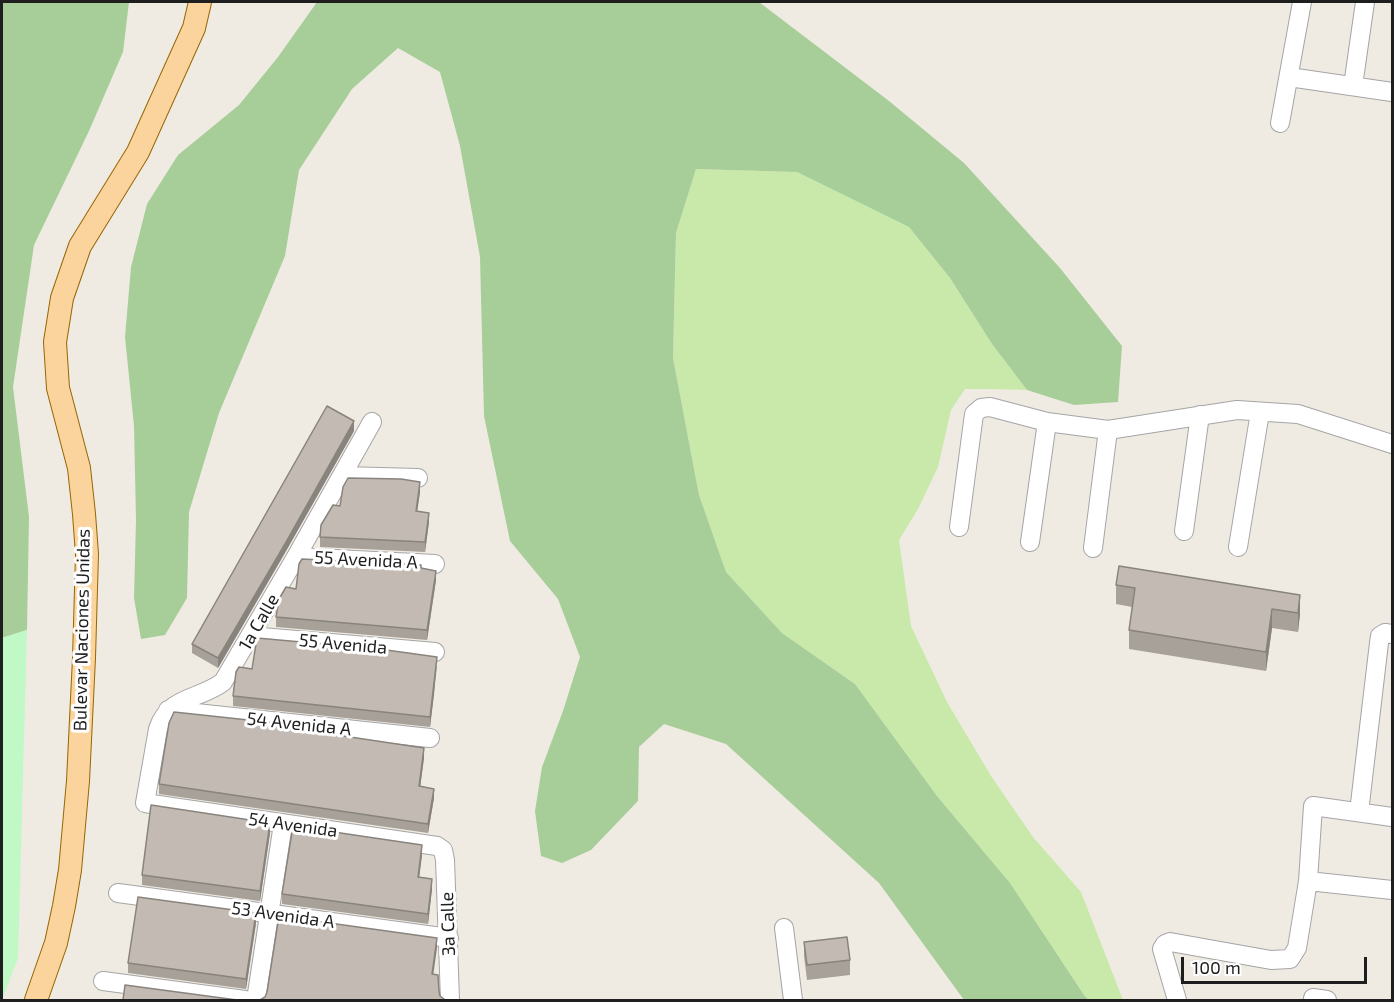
<!DOCTYPE html>
<style>
body{margin:0}
#map{position:relative;width:1394px;height:1002px;overflow:hidden;background:#efebe3;font-family:"Exo 2",sans-serif}
canvas{display:block}
.frame{position:absolute;inset:0;border:3px solid #1e1e1e;pointer-events:none}
.scale{position:absolute;left:1181px;top:957px;width:186px;height:27px;box-sizing:border-box;border:3px solid #1e1e1e;border-top:0;padding-left:8px;font-size:18px;line-height:21px;white-space:nowrap;color:#1e1e1e;-webkit-text-stroke:4px #fff;paint-order:stroke}
</style>
<div id="map">
<canvas width="1394" height="1002"></canvas>
<div class="frame"></div>
<div class="scale">100 m</div>
</div>
<script>
const c = document.querySelector('canvas').getContext('2d');
c.lineJoin = 'round';
function paint(path, color) {
  c.fillStyle = color;
  c.fill(path, 'evenodd');
}
function strokePath(path, color, width, dash) {
  c.strokeStyle = color;
  c.lineWidth = width;
  c.lineCap = dash ? 'butt' : 'round';
  c.setLineDash(dash || []);
  c.stroke(path);
}
function drawText(font, color, halo, rows, align = 'center') {
  c.font = font + ' "Exo 2",sans-serif';
  c.lineWidth = 6;
  c.setLineDash([]);
  c.textBaseline = 'middle';
  c.strokeStyle = halo;
  c.fillStyle = color;
  for (const [text, x, y, turn = 0] of rows) {
    c.save();
    c.translate(x, y);
    c.rotate((+turn || 0) * Math.PI / 180);
    c.textAlign = isNaN(turn) ? turn : align;
    if (halo) c.strokeText(text, 0, 0);
    c.fillText(text, 0, 0);
    c.restore();
  }
}
paint(new Path2D(`
 M696 169 797 172 909 227 950 278 992 344 1027 390 990 389H965L951 410 938 467 918 509 899 540 911 626 947 702 991 776 1033 837 1081 892 1123 1000H1089L1084 995 1010 883 937 796 855 684 782 633 726 572 699 495 673 358 676 233Z`), '#c8e9a9');
paint(new Path2D(`
 M2 2H129L123 52 89 131 34 245 13 387 29 517 27 630 2 638Z
 M317 2H759L889 101 964 163 1060 268 1122 346 1118 402 1074 405 1027 390 992 344 950 278 909 227 797 172 696 169 676 233 673 358 699 495 726 572 782 633 855 684 937 796 1010 883 1084 995 1089 1000H964L879 883 726 744 664 724 639 747 638 801 591 850 562 863 541 856 535 811 542 767 563 711 580 657 558 599 510 541 484 416 480 257 460 146 440 72 398 48 352 89 299 170 285 256 219 413 189 512 187 598 165 635 141 639 134 598 136 520 134 426 125 337 131 267 147 204 178 155 239 105 278 57Z`), '#a7ce98');
paint(new Path2D(`
 M27 630 18 958 2 1000V638Z`), '#c0f9c5');
const minor = new Path2D(`
 M1289 77 1392 92
 M1353 86 1365 2
 M1280 123 1302 2
 M372 422 296 557 223 682C199 700 169 696 158 729L145 803 437 846 443 850 445 860 450 1000
 M343 476 418 478
 M959 527 974 414 981 408 990 407 1047 422 1108 430 1237 410 1298 414 1392 444
 M1184 531 1200 415
 M1030 542 1047 422
 M1238 547 1260 412
 M1093 548 1108 430
 M296 557 435 564
 M250 636 435 652
 M168 710 430 738
 M1359 812 1379 643 1380 636 1385 633 1392 634
 M1308 881 1392 890
 M118 893 449 938
 M784 928 793 1000
 M103 981 245 1000
 M1313 998 1327 1000
 M256 1000 283 824
 M1177 1000 1162 949 1165 944 1170 942 1271 960 1290 959 1297 948 1308 881 1313 806 1392 817`);
const major = new Path2D(`
 M36 1000 56 943 64 906 70 870 78 781 84 658 87 554 84 514 79 468 58 388 55 342 62 298 80 246 138 152 194 28 200 2`);
strokePath(minor, '#a5a5a5', 20);
strokePath(major, '#966601', 24);
strokePath(minor, '#fff', 18);
strokePath(major, '#fbd39c', 22);
paint(new Path2D(`
 M354 431 286 551 218 668 192 653V644Z
 M420 492 417 511 429 522 425 552 320 547V537L340 506Z
 M421 568 436 580 427 640 276 627V617Z
 M1116 585 1300 595V614L1298 632 1272 628 1266 671 1129 649V630L1132 607 1116 604Z
 M437 667 430 727 233 706V696L252 669Z
 M304 730 424 758 420 787 434 798 428 833 159 794V784Z
 M270 833 260 901 142 885V875Z
 M422 855 419 877 432 889 428 924 282 904V894Z
 M256 923 246 989 128 973V963Z
 M804 942 850 960V975L807 980 804 956Z`), '#a8a19a');
paint(new Path2D(`
 M354 421V431L286 551 218 668V658Z
 M420 482V492L416 520V511Z
 M429 513V522L425 552V542Z
 M436 571V580L427 640V630Z
 M1300 595V614L1298 632V613Z
 M1272 609V628L1266 671V652Z
 M437 657 434 695 430 727V717L433 685Z
 M424 748V758L419 796V786Z
 M434 789V798L428 833V824Z
 M270 823V833L260 901V891Z
 M422 845V855L418 887V877Z
 M432 879V889L428 924V914Z
 M256 913V923L246 989V979Z
 M437 938V948L432 984V974Z`), '#88837d');
const building = new Path2D(`
 M327 406 354 421 286 542 218 658 192 644Z
 M348 478 401 479 420 482 416 511 429 513 425 542 320 537 321 525 333 505 340 506 343 487Z
 M302 559 421 565V568L436 571 427 630 276 617 279 599 286 587 296 589 299 564Z
 M1119 566 1300 595 1298 613 1272 609 1266 652 1129 630 1135 588 1116 585Z
 M257 638 379 649 437 657 430 717 233 696 236 672 239 667 252 669Z
 M174 712 304 726 303 730 424 748 419 786 434 789 428 824 159 784 169 723Z
 M151 805 270 823 260 891 142 875Z
 M293 826 422 845 418 877 432 879 428 914 282 894Z
 M138 897 256 913 246 979 128 963Z
 M279 916 437 938 432 974 438 975 439 991 440 996 444 999V1000H260L265 997 267 992Z
 M847 937 850 960 807 965 804 942Z
 M125 985 237 1000H123Z`);
paint(building, '#c3bbb3');
strokePath(building, '#88837d', 1.5);
drawText('18px', '#1e1e1e', '#fff', [
 ["55 Avenida A",366,560,3],
 ["1a Calle",259,622,-60],
 ["Bulevar Naciones Unidas",82,630,-89],
 ["55 Avenida",343,644,5],
 ["54 Avenida A",299,724,6],
 ["54 Avenida",293,825,8],
 ["53 Avenida A",283,915,8],
 ["3a Calle",448,924,-92]
]);
</script>
